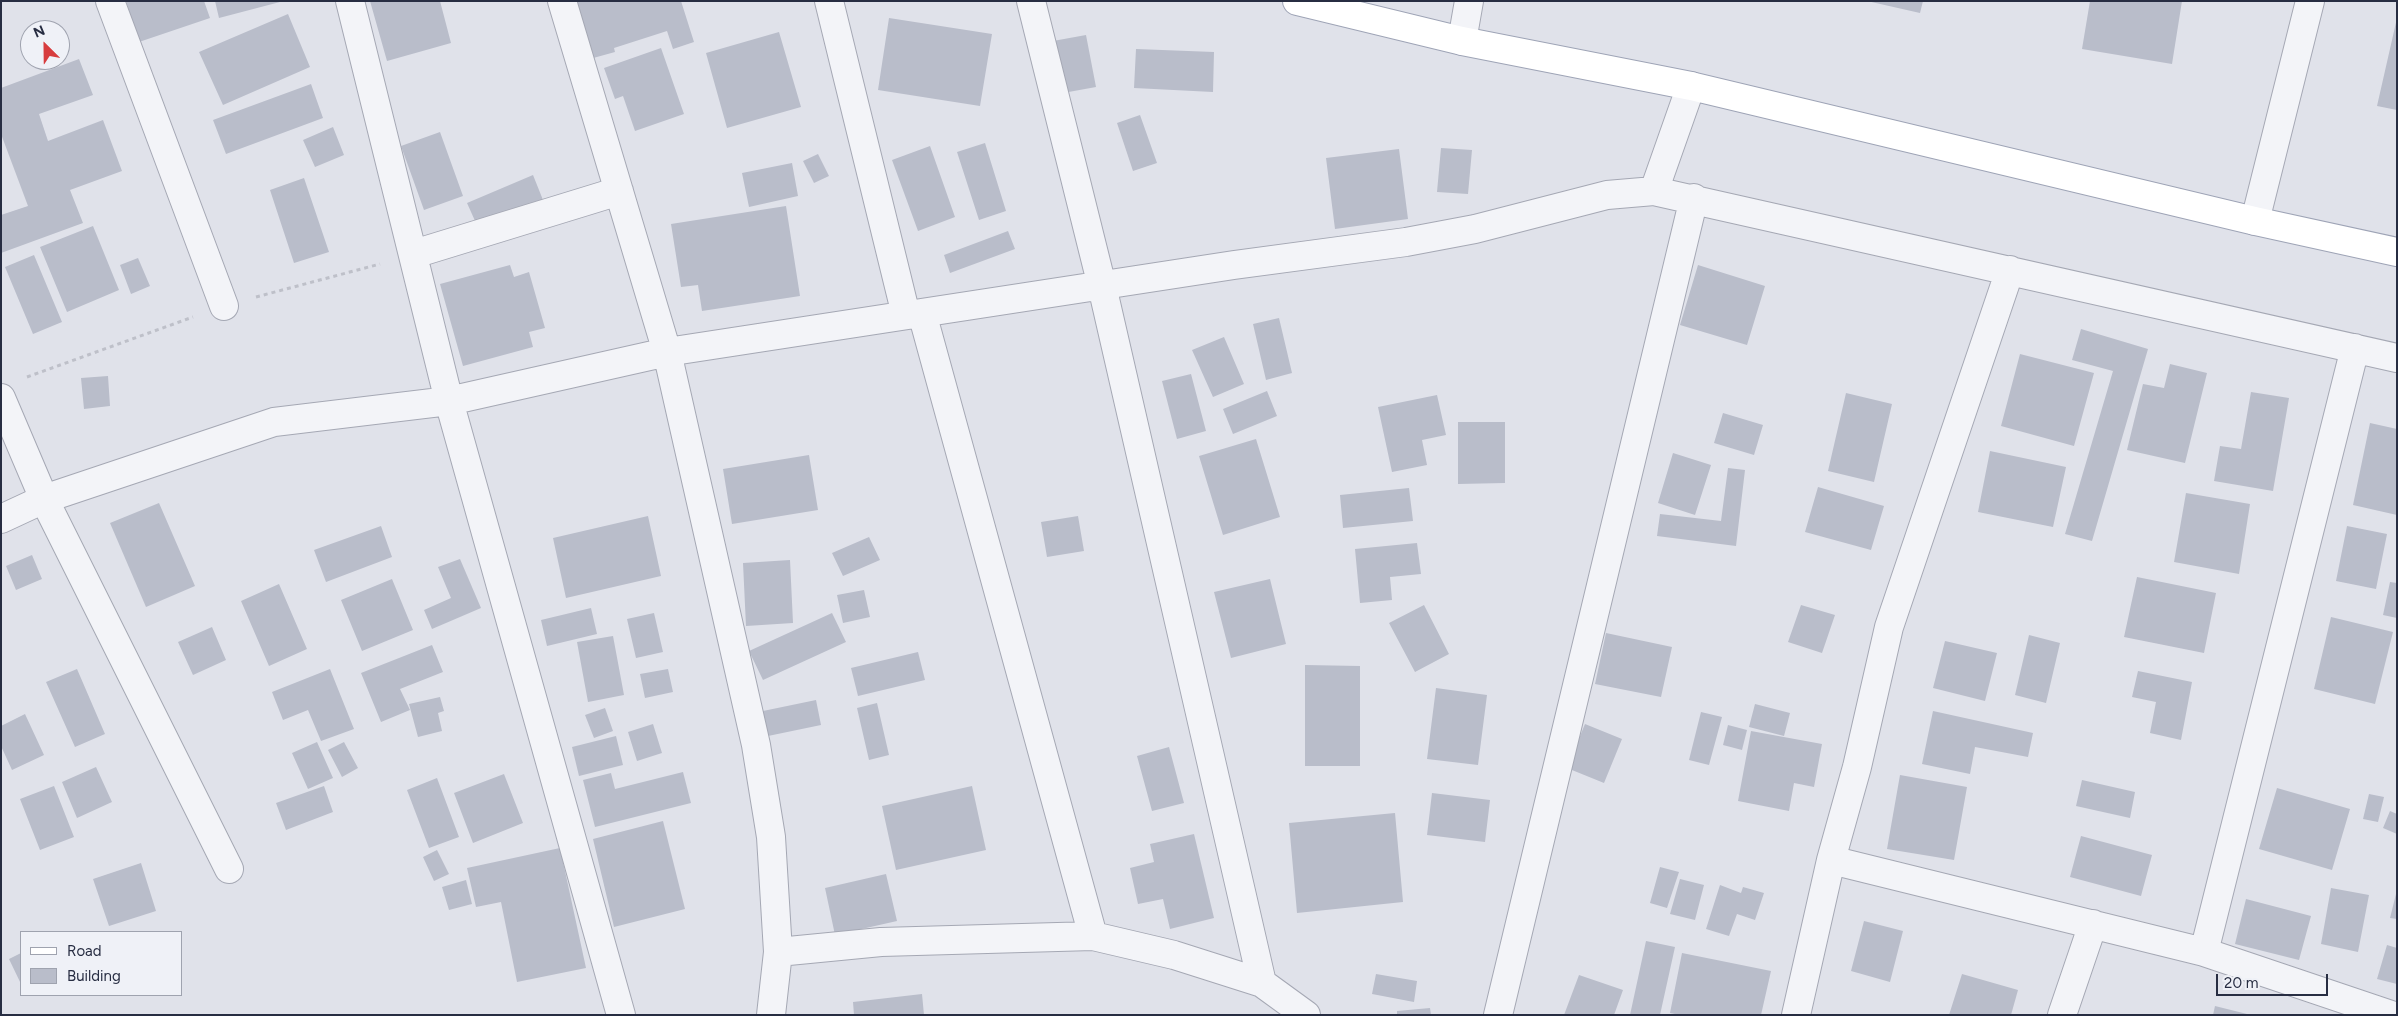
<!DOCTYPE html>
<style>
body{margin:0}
#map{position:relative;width:2398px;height:1016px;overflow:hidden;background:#e0e2ea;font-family:Figtree,sans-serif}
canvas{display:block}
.frame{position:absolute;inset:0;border:2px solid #272d42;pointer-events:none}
.legend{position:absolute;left:20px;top:931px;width:162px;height:65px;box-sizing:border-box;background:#eff1f7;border:1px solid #9fa3af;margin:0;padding:6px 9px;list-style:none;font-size:15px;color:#272d42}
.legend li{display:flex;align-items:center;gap:10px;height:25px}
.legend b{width:25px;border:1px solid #9fa3af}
.north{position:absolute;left:20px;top:20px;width:50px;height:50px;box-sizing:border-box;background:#eff1f7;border:1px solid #9fa3af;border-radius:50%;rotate:337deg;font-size:14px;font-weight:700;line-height:20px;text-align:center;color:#272d42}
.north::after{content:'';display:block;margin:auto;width:18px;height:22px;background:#d73c3e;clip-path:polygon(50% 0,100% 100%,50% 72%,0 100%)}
.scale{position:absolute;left:2216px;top:974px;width:112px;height:22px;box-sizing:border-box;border:2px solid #272d42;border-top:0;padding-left:6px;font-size:15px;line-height:18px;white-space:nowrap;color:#272d42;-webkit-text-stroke:4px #eff1f7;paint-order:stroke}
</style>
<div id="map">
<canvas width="2398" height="1016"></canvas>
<div class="frame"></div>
<ul class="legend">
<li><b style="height:6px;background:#fff"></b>Road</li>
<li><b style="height:14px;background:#b9bdca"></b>Building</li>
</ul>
<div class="north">N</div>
<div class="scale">20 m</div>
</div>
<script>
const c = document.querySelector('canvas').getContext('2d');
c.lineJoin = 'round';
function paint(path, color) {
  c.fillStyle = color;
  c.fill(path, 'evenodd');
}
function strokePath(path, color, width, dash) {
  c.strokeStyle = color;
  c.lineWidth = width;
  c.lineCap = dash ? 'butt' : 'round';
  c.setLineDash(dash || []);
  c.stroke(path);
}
paint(new Path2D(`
 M126 1H204L210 18 139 42Z
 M215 1H280V2L219 18Z
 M370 1H440L451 43 387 61Z
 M567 1H681L694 42 673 49 667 31 614 48 615 52 586 60Z
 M1867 1H1923L1920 13Z
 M2090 1H2182L2172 64 2082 49Z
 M288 14 310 67 223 105 199 52Z
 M889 18 992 34 980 106 878 90Z
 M2397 18V110L2377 106Z
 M779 32 801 107 727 128 706 53Z
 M1086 35 1096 87 1063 93 1053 41Z
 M661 48 684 114 635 131 623 96 615 99 604 68Z
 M1136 49 1214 52 1213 92 1134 88Z
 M79 59 93 95 39 114 48 141 103 120 122 171 70 190 83 223 1 253V215L28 206 1 134V88Z
 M311 84 323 118 226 154 213 120Z
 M1140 115 1157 163 1133 171 1117 123Z
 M333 127 344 155 315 167 303 140Z
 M440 132 463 196 424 210 401 146Z
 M985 143 1006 211 979 220 957 152Z
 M930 146 955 217 918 231 892 160Z
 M1441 148 1472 150 1468 194 1437 192Z
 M1399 149 1408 219 1335 229 1326 158Z
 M818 154 829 176 814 183 803 161Z
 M792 163 798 196 749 207 742 173Z
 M533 175 545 205 480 232 467 203Z
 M304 178 329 252 294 263 270 190Z
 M786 206 800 296 702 311 698 285 681 287 671 224Z
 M93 226 119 290 67 312 40 247Z
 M1008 231 1015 249 950 273 944 255Z
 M34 255 62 322 33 334 5 267Z
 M138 258 150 286 131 294 120 265Z
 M510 265 514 277 529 272 545 328 529 332 533 347 463 366 440 284Z
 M1698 265 1765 286 1747 345 1680 325Z
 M1279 318 1292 373 1266 380 1253 324Z
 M2081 329 2148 349 2092 541 2065 534 2113 371 2072 360Z
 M1224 337 1244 384 1213 397 1192 350Z
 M2020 354 2094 373 2074 446 2001 426Z
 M2170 364 2207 373 2185 463 2127 450 2143 384 2164 388Z
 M1191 374 1206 431 1177 439 1162 381Z
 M108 376 110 406 84 409 81 378Z
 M1267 391 1277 416 1233 434 1223 409Z
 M2251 392 2289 398 2273 491 2214 481 2220 446 2241 449Z
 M1846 393 1892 404 1874 482 1828 471Z
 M1437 395 1446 435 1422 440 1427 465 1392 472 1378 407Z
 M1723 413 1763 425 1754 455 1714 443Z
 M1458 422H1505V483L1458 484Z
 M2370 423 2397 429V515L2353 505Z
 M1256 439 1280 517 1223 535 1199 456Z
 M1990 451 2066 467 2053 527 1978 512Z
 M1673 453 1711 465 1695 515 1658 503Z
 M809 455 818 510 732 524 723 469Z
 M1728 468 1745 470 1736 546 1657 536 1660 514 1721 521Z
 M1818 487 1884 506 1871 550 1805 532Z
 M1409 488 1413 521 1343 528 1340 495Z
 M2186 493 2250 504 2239 574 2174 562Z
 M159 503 195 586 146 607 110 523Z
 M648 516 661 576 566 598 553 538Z
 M1078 516 1084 551 1047 557 1041 522Z
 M381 526 392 557 326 582 314 550Z
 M2347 526 2387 534 2376 589 2336 581Z
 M869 537 880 560 843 576 832 553Z
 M1417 543 1421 574 1390 577 1392 600 1360 603 1355 549Z
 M32 555 42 579 16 590 6 566Z
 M460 559 481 608 432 629 424 610 451 598 438 567Z
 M790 560 793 623 746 626 743 563Z
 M2137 577 2216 593 2204 653 2124 637Z
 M392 579 413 630 362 651 341 600Z
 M1270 579 1286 644 1231 658 1214 592Z
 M2390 582 2397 583V618L2383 615Z
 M279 584 307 649 269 666 241 601Z
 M864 590 870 617 843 623 837 595Z
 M1424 605 1449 654 1415 672 1389 623Z
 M1801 605 1835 615 1822 653 1788 642Z
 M591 608 597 634 547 646 541 620Z
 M654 613 663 652 636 658 627 619Z
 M832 613 846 642 763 680 749 651Z
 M2331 617 2393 632 2375 704 2314 689Z
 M212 627 226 660 193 675 178 642Z
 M1606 633 1672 647 1661 697 1595 684Z
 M2029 635 2060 643 2046 703 2015 695Z
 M613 636 624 695 588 702 577 642Z
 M1945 641 1997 653 1985 701 1933 688Z
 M432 645 443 672 400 689 410 710 381 722 361 673Z
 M918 652 925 680 858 696 851 668Z
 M1305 665 1360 666V766H1305Z
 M77 669 105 734 75 747 46 682Z
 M330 669 354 729 321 741 308 710 283 720 272 692Z
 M668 669 673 692 645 698 640 674Z
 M2138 671 2192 682 2181 740 2150 733 2156 702 2132 697Z
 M1436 688 1487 695 1478 765 1427 759Z
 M440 697 444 711 438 713 442 731 418 737 409 704Z
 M816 700 821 725 768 736 763 711Z
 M877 703 889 755 869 760 857 708Z
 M1755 704 1790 713 1784 736 1749 727Z
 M605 708 613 731 594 738 585 715Z
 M1933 711 2033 733 2028 757 1975 747 1970 774 1922 764Z
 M1701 712 1722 717 1709 765 1689 760Z
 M25 714 44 755 12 770 1 746V726Z
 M653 724 662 753 637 761 628 732Z
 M1585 724 1622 739 1604 783 1567 768Z
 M1728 725 1747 730 1742 750 1723 745Z
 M1751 731 1822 744 1814 787 1794 783 1789 811 1738 801Z
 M616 736 623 765 579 776 572 747Z
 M317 742 333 778 308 789 292 753Z
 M344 742 358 768 342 777 328 750Z
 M1169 747 1184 803 1152 811 1137 756Z
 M96 767 112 802 77 818 62 782Z
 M683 772 691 803 595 827 583 780 611 773 615 789Z
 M504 774 523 823 473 843 454 793Z
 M1900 775 1967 787 1954 860 1887 849Z
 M437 778 459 837 429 848 407 790Z
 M2082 780 2135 792 2130 818 2076 806Z
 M54 786 74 837 40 850 20 799Z
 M324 786 333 812 286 830 276 803Z
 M972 786 986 850 896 870 882 806Z
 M2277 788 2350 809 2332 870 2259 849Z
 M1432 793 1490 800 1485 842 1427 835Z
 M2369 794 2384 797 2378 822 2363 819Z
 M2390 811 2397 814V834L2383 828Z
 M1395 813 1403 902 1297 913 1289 823Z
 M663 821 685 909 614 927 593 839Z
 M1194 834 1214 918 1170 929 1163 899 1138 904 1130 868 1154 862 1150 844Z
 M2081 836 2152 855 2141 896 2070 877Z
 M560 848 586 968 517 982 501 902 476 907 467 868Z
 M437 850 449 874 434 881 423 857Z
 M141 863 156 911 109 926 93 879Z
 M1660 867 1679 872 1667 908 1650 903Z
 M886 874 897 921 835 935 825 888Z
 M1680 879 1704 885 1695 920 1670 914Z
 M466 880 472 904 449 910 442 887Z
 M1720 885 1741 893 1743 887 1764 893 1755 920 1737 914 1729 936 1706 929Z
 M2331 888 2369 895 2358 952 2321 944Z
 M2396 894H2397V919L2390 918Z
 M2246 899 2311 916 2299 960 2235 944Z
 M1864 921 1903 931 1890 982 1851 971Z
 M1646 941 1675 947 1660 1015H1630Z
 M2387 945 2397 948V984L2377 979Z
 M21 953V984L9 959Z
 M1682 953 1771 971 1761 1015H1680L1670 1013Z
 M1376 974 1417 981 1414 1002 1372 994Z
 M1962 974 2018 990 2011 1015H1949Z
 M1579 975 1623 990 1614 1015H1564Z
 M922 994 924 1015H854L853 1002Z
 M2215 1006 2247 1014 2246 1015H2213Z
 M1430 1008 1431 1015H1397V1011Z`), '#b9bdca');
const minor = new Path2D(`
 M110 1 224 306
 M350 1 449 401 621 1015
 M562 1 667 352 756 745 771 837 778 952 771 1015
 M829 1 906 315
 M1031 1 1102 286 1262 983
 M1462 41 1469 1
 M1654 191 1691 86
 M2255 221 2310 1
 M414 254 619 191
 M922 313 1093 936
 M1 398 44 499 229 869
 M1 519 44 499 274 422 449 401 667 352 1234 265 1406 242 1475 229 1607 195 1654 191 2397 358
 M1831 860 2204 952 2391 1015
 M778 952 881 942 1093 936 1174 955 1262 983 1306 1015
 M2204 952 2355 348
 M1498 1015 1694 198
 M1796 1015 1831 860 1857 767 1889 627 2010 270
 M2062 1015 2093 924`);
const major = new Path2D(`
 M1297 1 1462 41 1691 86 2255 221 2397 252`);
strokePath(minor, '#a5a8b4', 30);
strokePath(major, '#9ea4b6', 30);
strokePath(new Path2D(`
 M256 297 380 264
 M27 377 193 317`), '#bec0c9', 3, [4, 4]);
strokePath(minor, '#f3f4f8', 28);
strokePath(major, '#fff', 28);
</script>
